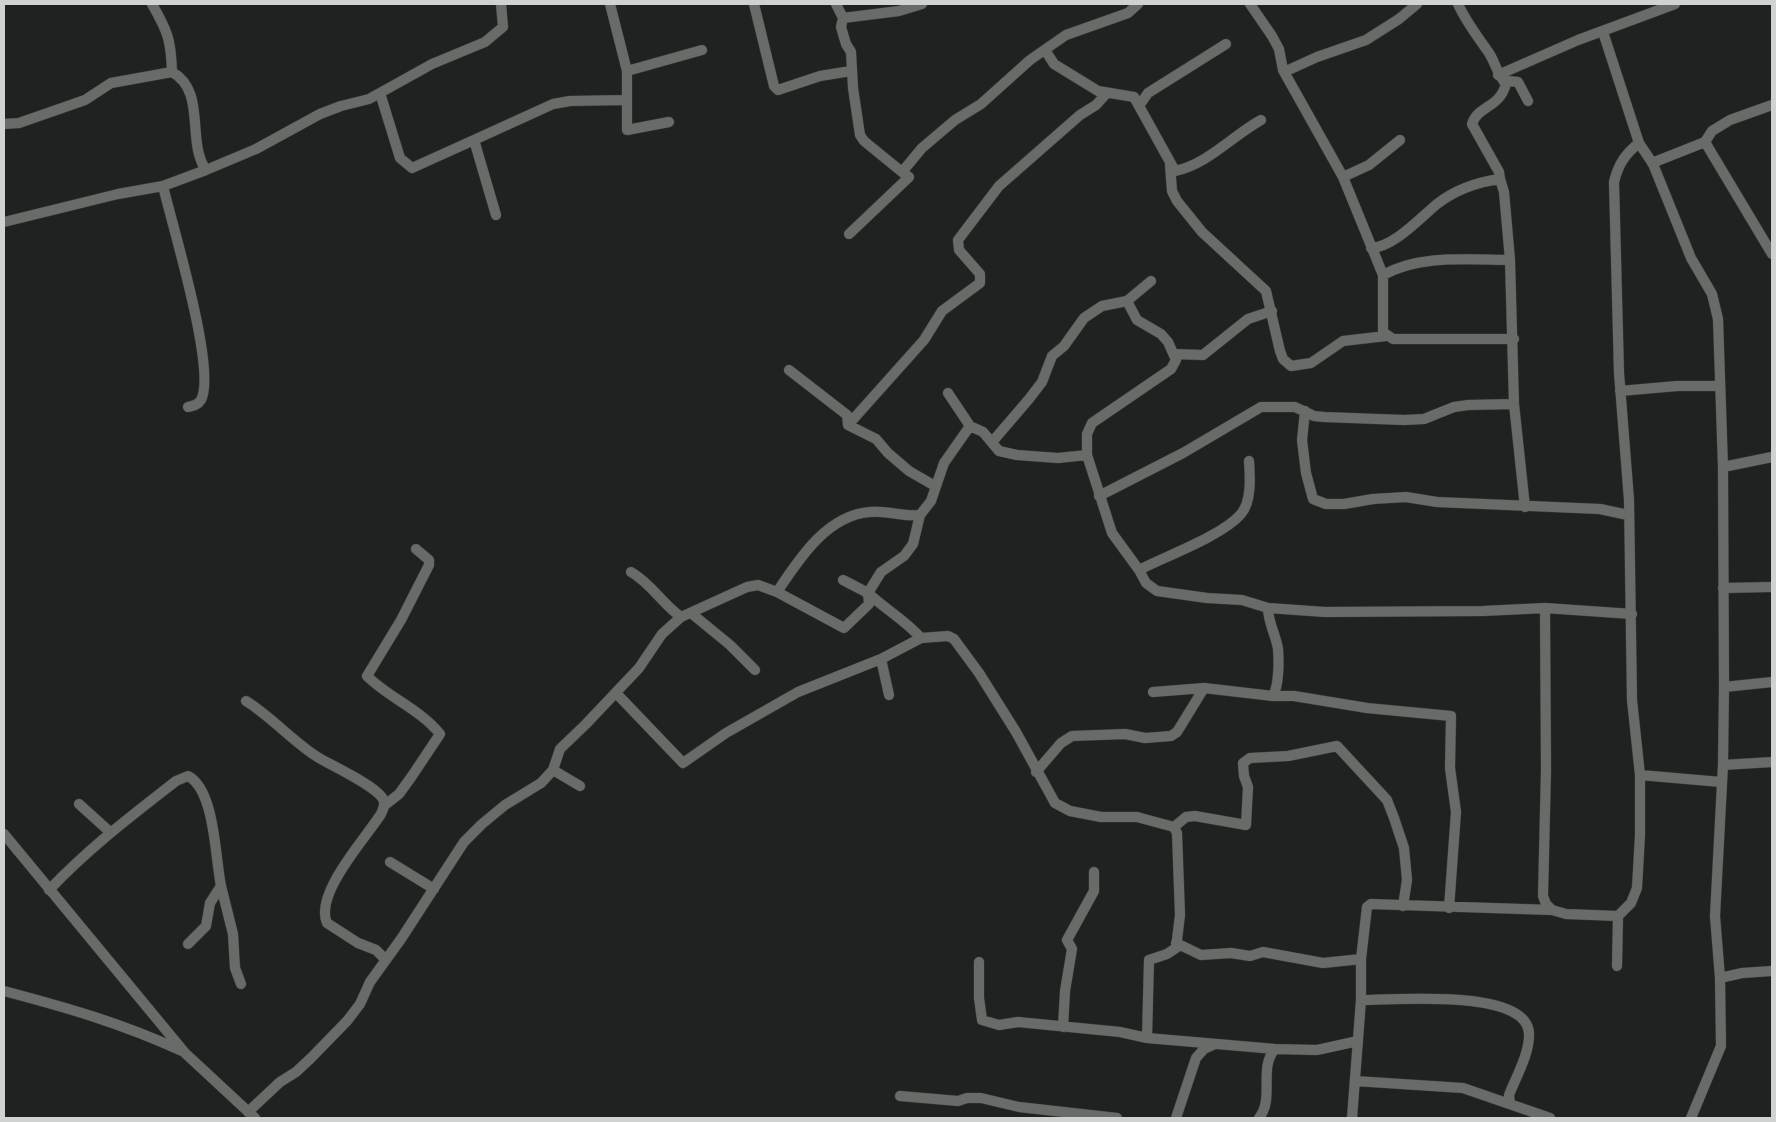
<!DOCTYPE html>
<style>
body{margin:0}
#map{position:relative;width:1776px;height:1122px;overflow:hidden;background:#1f2220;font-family:"Sofia Sans Condensed",sans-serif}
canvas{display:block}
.frame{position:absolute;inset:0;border:5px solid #d0d2d1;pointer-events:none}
</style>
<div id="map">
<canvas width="1776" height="1122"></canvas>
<div class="frame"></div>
</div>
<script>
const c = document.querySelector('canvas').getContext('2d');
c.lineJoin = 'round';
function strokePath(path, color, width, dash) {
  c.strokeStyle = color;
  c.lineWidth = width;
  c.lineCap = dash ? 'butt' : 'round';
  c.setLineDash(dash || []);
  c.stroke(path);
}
const minor = new Path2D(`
 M152 4C168 32 171 40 172 72
 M610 4 627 71V130L669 122
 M754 4 774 86 778 90 820 76 851 71
 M836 4 843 18 899 11 922 4
 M1250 4 1272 36 1279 49 1283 70 1343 177 1383 275V332L1393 339H1514
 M1458 4C1466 22 1478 37 1489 53 1496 64 1497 74 1506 84 1499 109 1478 105 1472 124L1499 172 1500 179
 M843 18 841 27 846 44 851 52 853 88 860 135 864 141 902 172 922 148 955 120 981 104 1030 60 1066 35 1128 13 1138 4
 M1603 32 1639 143 1653 164 1691 258 1712 294 1718 319 1723 467 1724 687 1723 765 1715 916 1720 978 1721 1046 1691 1118
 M1045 50 1054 64 1098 91 1134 97 1175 171C1208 164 1232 136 1261 120
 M627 71 702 50
 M1284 72 1317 57 1366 40 1399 19 1417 4
 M1498 75 1578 40 1675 4
 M1506 84 1509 81 1518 82 1528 101
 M380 93 400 158 412 168 474 140 496 215
 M1139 106 1148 93 1226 44
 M4 124 19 123 85 100 111 83 172 72C207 91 186 142 206 170
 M474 140 553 104 570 101 626 100
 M1705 142 1772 254
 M1652 163 1705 142 1712 131 1730 120 1772 105
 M1170 165 1172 191 1177 201 1202 232 1266 291 1280 351 1283 359 1291 366 1311 363 1343 341 1386 336
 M1343 177 1369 165 1400 140
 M163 186C172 225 217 370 201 400 198 405 193 406 188 407
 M4 222 118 194 163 186 206 170 256 149 320 114 341 106 369 99 432 64 485 42 503 27 501 4
 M849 234 909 177 902 172
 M1371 248C1394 247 1420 218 1437 204 1455 190 1478 182 1500 179L1504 192 1510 260 1514 404 1525 507
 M1383 275C1421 254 1468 260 1510 260
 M1151 281 1127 301 1137 320 1161 334 1168 342 1176 360 1171 369 1092 423 1087 434V455L1112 533 1139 570 1146 583 1157 591 1207 598 1242 600 1268 608 1325 612 1483 611 1545 608 1632 614
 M1174 354 1203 355 1248 319 1272 311
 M789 370 847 415 848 425 876 439 888 453 909 471 935 486
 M1620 391 1677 386H1719
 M948 393 970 426
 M1305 411 1302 440 1306 473 1313 499 1326 504H1344L1373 499 1406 497 1437 502 1600 509 1628 515
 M848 425 924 340 942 311 980 283V274L959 250 958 240 999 186 1080 115 1096 105 1106 94
 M993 441 1029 399 1042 382 1052 356 1064 346 1084 318 1102 306 1127 301
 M1723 467 1772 457
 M1099 496 1183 453 1261 407H1295L1314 416 1324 417 1404 420 1424 419 1454 407 1468 405 1514 404
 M1139 570C1166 556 1222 536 1241 514 1252 501 1250 476 1249 461
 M631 572C652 584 662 604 681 617
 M843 580 868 593 881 572 904 556 913 544 920 515 931 501 944 463 970 426 983 432 999 451 1017 455 1058 458 1087 455
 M1723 588 1772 587
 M777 592C799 559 827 515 870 512 887 510 902 517 920 515
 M1268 608C1268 623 1276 635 1278 649 1279 662 1279 685 1273 696
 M1545 608 1546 770 1543 896 1546 904 1552 910
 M691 613 730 645 755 670
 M921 638 948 636 954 639 979 673 1016 732 1055 803 1070 811 1101 817H1137L1174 827 1177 833 1180 915 1176 948 1167 954 1149 960 1147 1038
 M881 659 889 695
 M1724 687 1772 682
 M1153 692 1204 688 1273 696H1294L1367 708 1451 716 1450 768 1456 812 1449 908
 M246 701C272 717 294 743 319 758 333 766 376 786 383 799 386 805 383 809 381 814 365 839 314 894 327 923L358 943 376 950 386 960
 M1723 765 1772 762
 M553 770 580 786
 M1036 772 1061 743 1072 736 1125 734 1145 738 1171 736 1177 732 1204 688
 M1640 775 1721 782
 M79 804 110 832
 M385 805 399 794 412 776 440 734C420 709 389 698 367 676L401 620 429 565V560L416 549
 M1174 827 1186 817 1195 816 1246 825 1248 787 1244 776 1243 763 1250 758 1288 756 1337 746 1387 800 1394 818 1404 848 1407 880 1403 906
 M4 834 185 1053 255 1118
 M390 862 434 889
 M221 886 233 934 235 968 241 984
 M49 890C90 847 130 817 176 781L188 776C215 790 215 857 221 886L210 903 206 926 188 944
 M1176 943 1201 955 1231 953 1250 956 1263 952 1323 963 1361 959
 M979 962V998L982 1020 999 1025 1018 1022 1120 1032 1147 1038 1275 1049 1317 1050 1358 1041
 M1617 966 1618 916
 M1720 978 1742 973 1772 971
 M4 991C68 1008 121 1023 182 1051
 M1361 1000C1393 1000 1526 988 1529 1033 1530 1053 1516 1077 1509 1095L1510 1103
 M1063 1027 1065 991 1072 949 1067 940 1094 891V872
 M1355 1081 1463 1088 1550 1118
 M900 1096 958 1101 967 1098H981L1019 1107 1117 1118
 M248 1112 280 1082 296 1072 311 1058 347 1021 360 1004 370 982 401 939 464 842 482 824 505 805 541 783 553 770 560 749 586 724 639 668 662 634 681 617 747 587 758 585 777 592 844 628 869 604 868 593C885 609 905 620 921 638L881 659 798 692 726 733 683 763 616 693
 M1176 1118 1196 1058 1204 1049 1215 1044
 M1259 1118C1275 1098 1258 1068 1275 1049
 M1352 1118 1361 1000V959L1367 907 1371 904 1552 910 1566 914 1618 916 1631 903 1637 888 1640 835V775L1632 700 1629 500 1619 373 1614 182C1618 165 1625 154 1639 143`);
strokePath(minor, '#393c39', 11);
strokePath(minor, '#676c69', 10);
</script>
